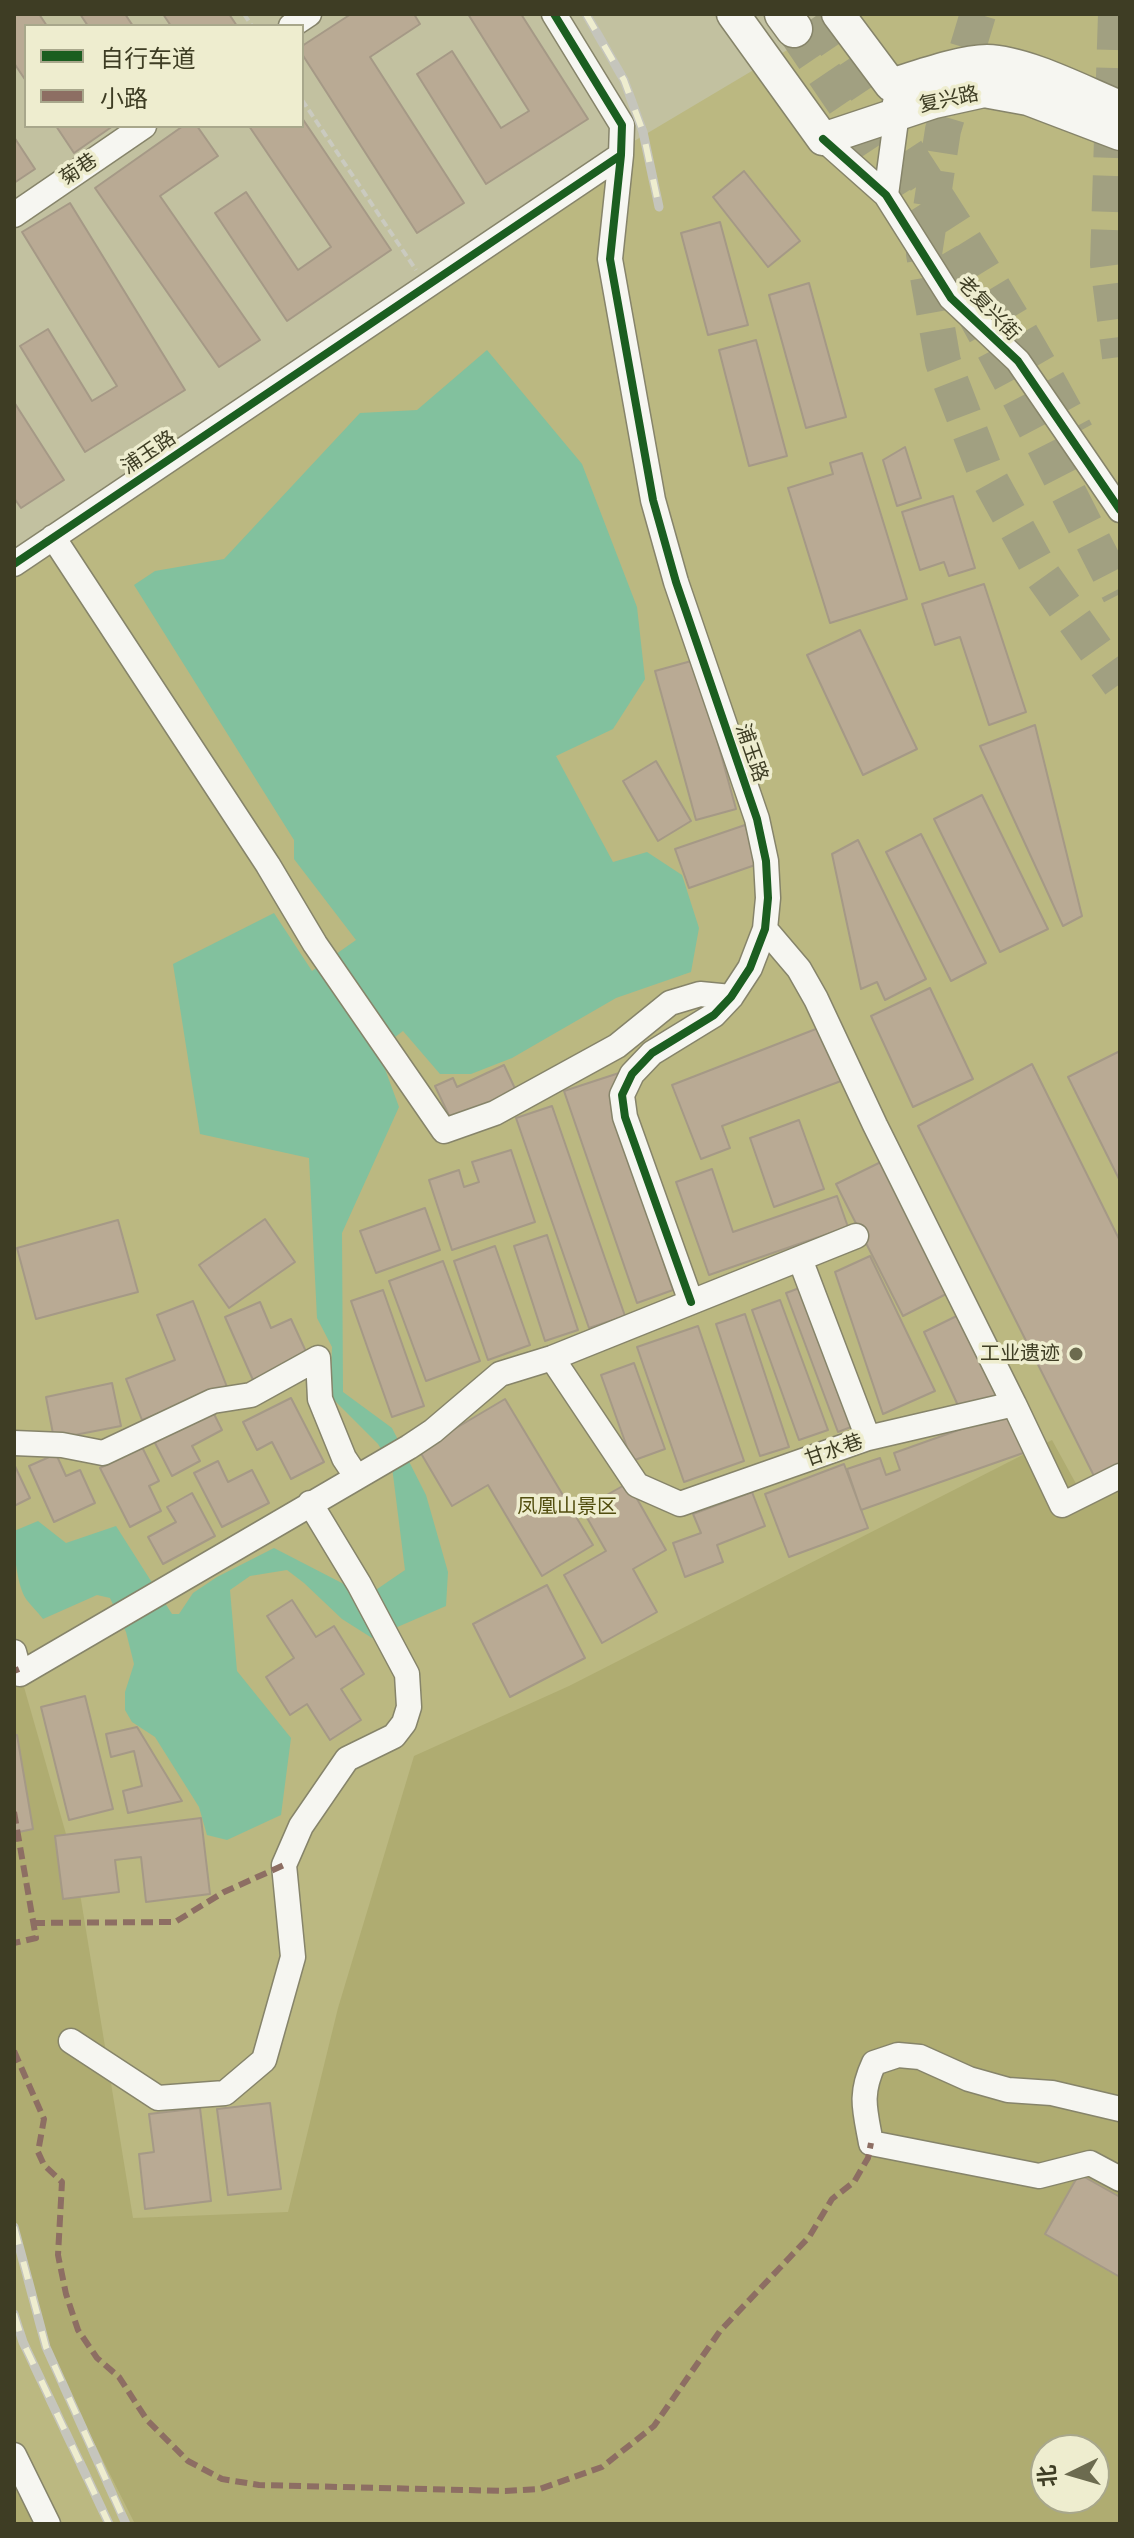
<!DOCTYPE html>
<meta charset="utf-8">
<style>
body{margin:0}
#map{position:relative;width:1134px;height:2538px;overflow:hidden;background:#c2c1a0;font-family:"Fira Sans Condensed","Noto Sans SC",sans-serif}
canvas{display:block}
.frame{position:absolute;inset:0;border:16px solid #3e3d24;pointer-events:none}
.legend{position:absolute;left:24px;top:24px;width:280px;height:104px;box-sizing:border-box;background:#eeedcf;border:2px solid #a8a78b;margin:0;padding:10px 14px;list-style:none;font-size:24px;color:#3e3d24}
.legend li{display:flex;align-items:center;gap:16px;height:40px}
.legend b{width:40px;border:2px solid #a8a78b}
.north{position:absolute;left:1030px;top:2434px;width:80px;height:80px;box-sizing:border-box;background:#eeedcf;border:2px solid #a8a78b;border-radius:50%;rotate:265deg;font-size:22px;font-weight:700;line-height:32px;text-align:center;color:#3e3d24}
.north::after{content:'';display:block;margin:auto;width:28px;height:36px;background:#6c6b4f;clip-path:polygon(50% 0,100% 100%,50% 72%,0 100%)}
</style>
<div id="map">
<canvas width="1134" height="2538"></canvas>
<div class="frame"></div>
<ul class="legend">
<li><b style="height:10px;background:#1b5e20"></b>自行车道</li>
<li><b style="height:10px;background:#8d6e63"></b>小路</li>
</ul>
<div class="north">北</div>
</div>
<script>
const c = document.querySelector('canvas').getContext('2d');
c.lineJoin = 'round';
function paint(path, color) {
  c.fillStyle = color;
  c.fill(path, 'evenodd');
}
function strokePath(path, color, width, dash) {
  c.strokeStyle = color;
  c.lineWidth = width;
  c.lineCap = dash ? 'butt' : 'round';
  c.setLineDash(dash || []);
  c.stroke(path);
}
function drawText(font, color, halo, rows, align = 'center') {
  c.font = font + ' "Fira Sans Condensed","Noto Sans SC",sans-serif';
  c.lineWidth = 7;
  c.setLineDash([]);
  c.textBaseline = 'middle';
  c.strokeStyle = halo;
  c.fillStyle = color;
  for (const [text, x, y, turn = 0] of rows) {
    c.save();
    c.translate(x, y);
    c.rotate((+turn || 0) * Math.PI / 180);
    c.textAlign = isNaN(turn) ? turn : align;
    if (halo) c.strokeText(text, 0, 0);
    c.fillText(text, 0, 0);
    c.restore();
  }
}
paint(new Path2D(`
 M838 14H1120V2524H14V564L604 159 814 34ZM1046 2450H1094V2498H1046Z`), '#bbb881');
paint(new Path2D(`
 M1052 1440 1085 1500 1120 1485V2524H135L46 2347 14 2227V1652L76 1869 133 2218 288 2212 338 2008 414 1756 569 1686ZM1046 2450H1094V2498H1046Z
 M14 2455 48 2524H14Z`), '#afac71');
paint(new Path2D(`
 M487 350 582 464 637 607 645 679 613 729 556 756 613 862 647 852 682 875 699 928 691 972 616 998 512 1058 471 1074H440L403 1031 378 1050 399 1107 342 1233 343 1392 392 1428 426 1495 448 1572 446 1606 372 1638 342 1619 304 1583 287 1570 250 1576 230 1590 237 1671 291 1738 281 1815 227 1840 207 1835 199 1807 155 1737 132 1722 125 1710V1692L134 1664 126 1632 110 1598 97 1595 43 1619C38 1612 31 1606 26 1599 16 1583 14 1549 14 1531L38 1521 66 1543 116 1526 172 1614H179L193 1593 217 1577 274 1548 367 1596 405 1570 392 1467 378 1444 330 1396 332 1347 317 1318 309 1158 200 1134 173 964 274 913 312 971 356 940 294 859V840L134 585 155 571 224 559 360 413 417 410Z`), '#82c19e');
const building = new Path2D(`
 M14 14H39L47 26H26V81L14 63Z
 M80 14H125L133 26H88Z
 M163 14H229L237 26H171Z
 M351 14H414L420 24 370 57 464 203 417 233 302 54V46Z
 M468 14H521L588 119 486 184 417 74 452 51 501 128 529 111Z
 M302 118 391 250 287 321 215 213 246 192 298 270 331 247 249 126H302Z
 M56 126H113L74 153Z
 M183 126H197L218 156 160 196 260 340 219 367 95 188Z
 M14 137 35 169 14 183Z
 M744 171 800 241 768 267 713 197Z
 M70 203 185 390 85 452 20 346 48 329 92 401 117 386 22 232Z
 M720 222 748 325 708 335 681 233Z
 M809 283 846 417 806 428 769 295Z
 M756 340 787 456 749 466 719 350Z
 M14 402 64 480 21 508 14 498Z
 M905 447 921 498 897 506 883 460Z
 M862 453 907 599 830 623 788 488 833 474 830 463Z
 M953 496 975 568 949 576 944 562 920 570 902 512Z
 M984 584 1026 712 989 725 960 637 935 645 922 604Z
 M860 630 917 749 863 775 807 655Z
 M695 660 736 809 696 820 655 671Z
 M1035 725 1082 916 1063 926 980 746Z
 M656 761 691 821 658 841 623 781Z
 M982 795 1048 929 1000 952 934 819Z
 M745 825 758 864 689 888 675 849Z
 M921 834 986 963 951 981 886 852Z
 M858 840 926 979 885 1000 877 982 861 989 832 854Z
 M930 988 973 1079 913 1107 871 1016Z
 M821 1027 841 1081 722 1126 730 1148 701 1159 672 1085Z
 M1120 1051V1181L1068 1077Z
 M1032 1064 1120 1241V1467L1096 1480 918 1126Z
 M504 1065 518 1095 454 1126 435 1086 453 1078 457 1087Z
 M619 1073 628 1101 611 1107 673 1290 637 1303 564 1091Z
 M552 1106 625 1316 589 1328 516 1118Z
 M799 1120 824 1189 774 1207 750 1138Z
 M511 1150 535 1222 452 1250 429 1180 459 1170 464 1187 479 1182 472 1162Z
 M889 1158 956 1289 903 1316 836 1184Z
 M712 1169 733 1232 837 1196 848 1227 709 1275 676 1182Z
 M425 1208 440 1250 376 1273 360 1231Z
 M265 1219 295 1262 229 1308 199 1265Z
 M118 1220 138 1292 36 1319 17 1248Z
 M547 1235 578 1330 545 1341 514 1246Z
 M495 1246 530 1345 488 1360 454 1261Z
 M870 1256 935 1391 883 1414 835 1272Z
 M443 1261 480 1361 426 1381 389 1281Z
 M821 1280 872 1419 838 1432 786 1293Z
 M383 1290 424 1406 392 1417 351 1301Z
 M780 1300 828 1430 799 1440 752 1310Z
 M193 1301 227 1387 142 1420 126 1379 175 1360 157 1315Z
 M260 1302 271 1328 291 1319 308 1356 253 1380 225 1317Z
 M975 1307 1013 1387 961 1412 924 1332Z
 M745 1314 789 1447 760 1456 716 1324Z
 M698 1326 744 1461 684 1482 637 1347Z
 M634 1363 665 1449 632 1461 601 1375Z
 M112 1383 121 1426 54 1439 46 1397Z
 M291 1398 324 1462 291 1479 272 1442 257 1450 243 1422Z
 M505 1399 593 1545 542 1576 488 1485 452 1506 419 1450Z
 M212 1410 222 1430 192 1446 200 1461 172 1476 154 1441Z
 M1012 1411 1026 1452 861 1510 847 1469 880 1458 886 1475 900 1470 894 1453Z
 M142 1447 159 1481 149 1486 161 1511 130 1527 100 1468Z
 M56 1454 66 1476 80 1470 95 1503 54 1522 29 1466Z
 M218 1461 228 1482 252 1470 269 1503 222 1527 194 1473Z
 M14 1464 30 1498 14 1506Z
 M844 1464 868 1528 789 1557 765 1494Z
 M628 1483 666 1550 633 1569 657 1612 602 1643 564 1575 606 1551 582 1509Z
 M752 1492 765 1526 717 1545 723 1562 685 1577 673 1543 701 1533 693 1514Z
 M192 1493 215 1536 163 1564 148 1537 176 1522 167 1507Z
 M547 1585 585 1658 510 1697 473 1624Z
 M292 1600 316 1637 334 1626 364 1674 341 1689 361 1720 330 1740 307 1704 290 1715 266 1677 294 1658 267 1616Z
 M85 1696 113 1809 69 1820 41 1707Z
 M137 1727 182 1801 128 1813 123 1791 142 1786 134 1751 111 1757 106 1734Z
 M14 1735H17L33 1829 14 1833Z
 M201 1818 210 1894 146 1902 141 1857 115 1860 119 1892 63 1899 55 1836Z
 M270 2103 281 2189 228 2195 217 2109Z
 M200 2108 211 2201 145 2209 139 2154 154 2152 149 2114Z
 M1079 2174 1120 2197V2277L1045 2234Z`);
paint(building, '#b9aa94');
strokePath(building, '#a59986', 2);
strokePath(new Path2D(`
 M978 14 943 130 924 254 943 362 985 471 1043 576 1120 684
 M1116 14 1108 264 1120 357
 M816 16C908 152 999 288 1076 433
 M794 29C850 112 907 193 956 280 1014 383 1066 489 1120 594`), '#a1a081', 36, [36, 18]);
const minor = new Path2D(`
 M291 26 309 14
 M823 139 886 195 951 298 1018 361 1120 510
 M621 155 610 259 653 500 676 582 757 819 766 861 768 898 765 929 750 968 731 997 714 1015 652 1053 632 1074 622 1095 625 1117 691 1302
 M886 195 897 113 895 102
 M14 215 144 126
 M53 537 268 865 315 944 444 1131 495 1113 617 1046 670 1003 700 994 731 997
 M14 564 621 155 622 125 554 14
 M765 929 799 969 816 999 875 1125 1014 1404
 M800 1259 868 1438
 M552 1358 637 1485 680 1504 868 1438 1014 1404 1062 1505 1120 1476
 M14 1443 62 1445 103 1453 213 1401 251 1395 318 1358 320 1399 344 1458 356 1476
 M14 1652 20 1674 409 1447 433 1431 500 1374 552 1358 856 1236
 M71 2041 158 2098 225 2093 264 2060 293 1957 284 1865 301 1826 347 1759 394 1736 404 1723 409 1707 407 1674 359 1584 310 1503
 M1120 2109 1052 2093 1008 2090 969 2079 920 2057 898 2055 874 2063C859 2095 865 2110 871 2143L1039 2176 1090 2163 1120 2179
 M14 2455 48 2524`);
const major = new Path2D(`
 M733 14 823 139
 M838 14 891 85C917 77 961 61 987 61 1026 62 1083 92 1120 107
 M823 139 934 102 984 91 1028 99 1120 134`);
const highway = new Path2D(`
 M783 14 794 29`);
strokePath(minor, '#86846a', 27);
strokePath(major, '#86846a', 35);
strokePath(highway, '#86846a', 39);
strokePath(new Path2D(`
 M244 14 252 26
 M302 100 416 270`), '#cacabf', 4, [8, 4]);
strokePath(minor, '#f6f6f1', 24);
strokePath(major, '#f6f6f1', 32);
strokePath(highway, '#f6f6f1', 36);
const rail = new Path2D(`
 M586 14 624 80 643 132 659 207
 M14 2227 46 2347 126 2524
 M14 2314 23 2342 109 2524`);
strokePath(rail, '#c5c5bc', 9);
strokePath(rail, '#eeedcf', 6, [18]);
strokePath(new Path2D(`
 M14 1671 19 1669
 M14 1812 36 1938 14 1943
 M33 1923 175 1922 224 1892 284 1865
 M14 2051 44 2119 38 2152 44 2165 62 2182 58 2255 66 2294 78 2330 97 2358 119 2377 147 2420 188 2461 222 2479 259 2485 505 2491 540 2489 602 2467 654 2426 720 2331 809 2237 832 2199 854 2182 868 2158 871 2143`), '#8d6e63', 6, [12, 6]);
strokePath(new Path2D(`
 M823 139 886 195 951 298 1018 361 1120 510
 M621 155 610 259 653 500 676 582 757 819 766 861 768 898 765 929 750 968 731 997 714 1015 652 1053 632 1074 622 1095 625 1117 691 1302
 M14 564 621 155 622 125 554 14`), '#1b5e20', 8);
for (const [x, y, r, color] of [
 [1076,1354,8,"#6c6b4f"]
]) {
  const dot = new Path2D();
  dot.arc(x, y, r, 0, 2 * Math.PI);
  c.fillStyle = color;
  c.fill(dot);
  strokePath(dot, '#eeedcf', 3);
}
drawText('20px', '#3e3d24', '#eeedcf', [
 ["复兴路",949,100,-12],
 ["菊巷",79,170,-34],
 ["老复兴街",988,309,46],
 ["浦玉路",149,453,-34],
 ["浦玉路",751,753,71],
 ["甘水巷",834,1451,-19]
]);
drawText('20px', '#3e3d24', '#eeedcf', [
 ["工业遗迹",1060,1354]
], 'right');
drawText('20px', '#524e0f', '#eeedcf', [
 ["凤凰山景区",567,1507]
]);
</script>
